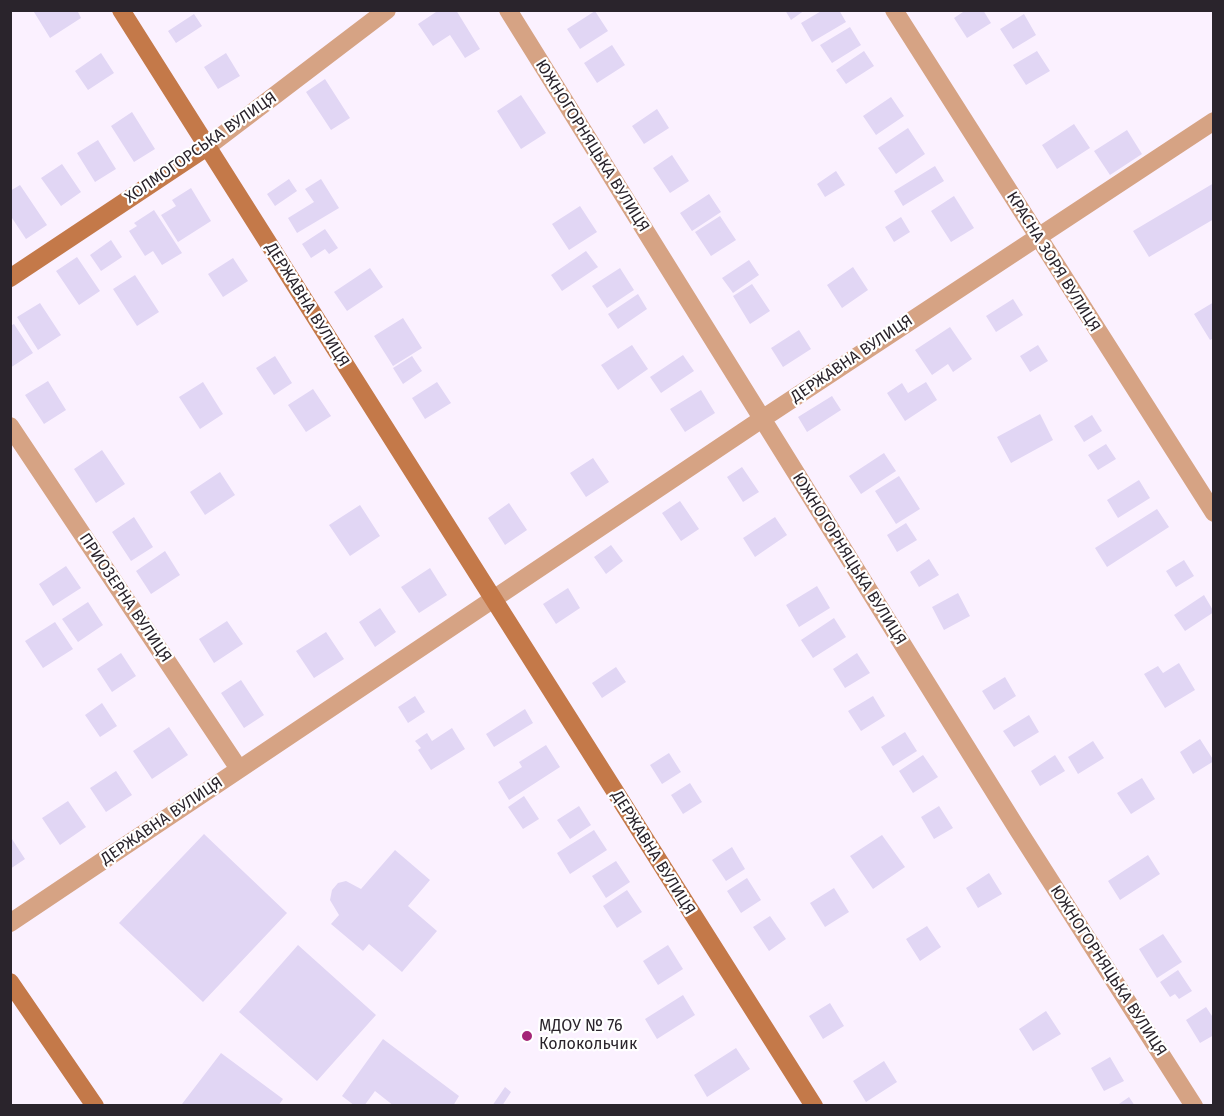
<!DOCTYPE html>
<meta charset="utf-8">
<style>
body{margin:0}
#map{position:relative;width:1224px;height:1116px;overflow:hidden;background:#fbf1ff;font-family:"Fira Sans",sans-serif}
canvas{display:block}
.frame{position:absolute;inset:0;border:12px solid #2a242c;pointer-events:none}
</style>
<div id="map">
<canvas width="1224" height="1116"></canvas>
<div class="frame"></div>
</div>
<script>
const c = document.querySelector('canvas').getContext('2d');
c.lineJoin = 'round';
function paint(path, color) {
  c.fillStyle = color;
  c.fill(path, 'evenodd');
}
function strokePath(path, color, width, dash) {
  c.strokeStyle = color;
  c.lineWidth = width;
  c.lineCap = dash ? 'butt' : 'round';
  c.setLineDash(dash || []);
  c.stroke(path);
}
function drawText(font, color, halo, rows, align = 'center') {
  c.font = font + ' "Fira Sans",sans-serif';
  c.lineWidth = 4.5;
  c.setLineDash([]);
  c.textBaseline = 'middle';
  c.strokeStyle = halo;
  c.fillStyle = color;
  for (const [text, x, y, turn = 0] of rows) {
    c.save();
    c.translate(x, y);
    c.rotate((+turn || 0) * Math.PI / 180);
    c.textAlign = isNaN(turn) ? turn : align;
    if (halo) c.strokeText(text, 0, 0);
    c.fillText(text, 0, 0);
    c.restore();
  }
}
paint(new Path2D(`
 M37 10H77L81 18 50 38 34 12Z
 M439 10H456L480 49 465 58 450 35 433 46 418 24Z
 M785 10H805L791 20Z
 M823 10H839L846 22 812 42 801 23Z
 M966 10H983L991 23 967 38 954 18Z
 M595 11 608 31 580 49 567 29Z
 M194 14 202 26 176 43 168 31Z
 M1024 14 1036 35 1013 49 1000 29Z
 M850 27 861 45 832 63 820 45Z
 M612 45 625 65 597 83 584 63Z
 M864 51 874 66 846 84 836 70Z
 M1037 51 1050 71 1026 85 1013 65Z
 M101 53 114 73 88 90 75 71Z
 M226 53 240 76 218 89 204 67Z
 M325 79 350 118 331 130 306 92Z
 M521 95 546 133 521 149 497 111Z
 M891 97 904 116 876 135 863 116Z
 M657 109 669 128 644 144 632 126Z
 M132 112 155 149 134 162 111 126Z
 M1074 124 1090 148 1057 169 1042 145Z
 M908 128 925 154 896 174 878 148Z
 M1127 130 1142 154 1110 175 1094 151Z
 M98 140 116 169 95 182 77 153Z
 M672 155 689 181 670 193 653 168Z
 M62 164 81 192 61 206 41 178Z
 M935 166 944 181 903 206 894 191Z
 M836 171 845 185 825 197 817 184Z
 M289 179 297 191 275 206 267 194Z
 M321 179 339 208 297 233 288 218 314 202 305 189Z
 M1214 183V219L1149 257 1133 231Z
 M20 185 47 225 26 239 10 215V191Z
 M191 188 211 221 178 242 161 215 176 206 172 200Z
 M709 194 721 212 692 231 680 213Z
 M954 196 974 228 951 242 931 211Z
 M580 206 597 232 569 250 552 224Z
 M154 210 182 253 162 265 153 251 145 256 129 231 137 226 134 223Z
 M720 216 736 240 711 256 695 232Z
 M901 217 910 232 894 242 885 227Z
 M325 229 338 248 329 254 325 249 311 258 302 244Z
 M111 240 122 257 101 271 90 255Z
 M586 251 598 267 562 291 551 275Z
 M77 257 100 291 79 305 56 271Z
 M233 258 248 281 223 297 208 274Z
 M749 260 759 275 733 293 722 278Z
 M853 267 868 290 842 308 827 285Z
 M370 268 383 287 347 311 334 292Z
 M620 268 634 290 607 308 592 286Z
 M135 275 159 312 137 326 113 289Z
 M752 284 770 311 750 324 733 296Z
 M638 294 647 309 618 329 608 314Z
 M1013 299 1023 315 996 332 986 316Z
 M1214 302V338L1210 340 1194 314Z
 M40 303 61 335 38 350 17 317Z
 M403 318 422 348 393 366 374 336Z
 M14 324 33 353 10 368V326Z
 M950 327 972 359 953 372 948 364 932 375 915 350Z
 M799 330 811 349 783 367 771 348Z
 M632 345 648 369 618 390 601 365Z
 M1038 345 1048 361 1030 372 1020 356Z
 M683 355 694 371 661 393 650 377Z
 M275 356 292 383 274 395 256 368Z
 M412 356 422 371 403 384 393 368Z
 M48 381 66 410 44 424 25 395Z
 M203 382 223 414 200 429 179 397Z
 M437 382 451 403 425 419 412 398Z
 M926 382 937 400 905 421 887 393 902 383 908 393Z
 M313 389 331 416 306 432 288 405Z
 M701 390 715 413 685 432 670 409Z
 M832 396 841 410 807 432 798 417Z
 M1040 414 1053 440 1011 463 997 437Z
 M1092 415 1102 431 1084 442 1074 426Z
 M1106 444 1116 459 1098 470 1088 455Z
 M102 450 125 484 96 503 74 469Z
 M884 453 896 471 861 494 849 476Z
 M593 458 609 482 586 497 570 473Z
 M742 467 759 492 743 502 727 477Z
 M220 472 235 495 205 515 190 492Z
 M899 476 920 509 896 524 875 491Z
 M1139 480 1150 498 1118 518 1107 500Z
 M680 501 699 529 681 541 662 513Z
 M509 503 527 530 505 545 488 518Z
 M360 505 380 536 350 556 329 525Z
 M1157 509 1169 527 1107 567 1095 548Z
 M134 517 153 547 131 561 112 532Z
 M775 517 787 535 755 557 743 538Z
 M906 523 917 540 897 552 887 535Z
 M611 545 623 561 606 574 594 557Z
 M165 551 180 575 151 594 136 571Z
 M929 559 939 575 919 587 910 572Z
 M1184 560 1194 576 1176 587 1166 571Z
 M66 566 81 588 53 606 39 584Z
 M430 568 447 595 419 613 401 587Z
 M817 586 830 608 799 627 786 605Z
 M568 588 580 608 556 624 543 604Z
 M958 593 970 616 944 630 932 607Z
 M1204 595 1214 612 1185 631 1174 615Z
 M88 602 103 625 78 642 62 619Z
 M380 608 396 632 375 647 359 622Z
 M834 618 846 637 813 658 801 640Z
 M227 621 243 644 214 663 199 639Z
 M55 622 73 649 43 668 25 641Z
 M326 632 344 659 314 678 296 651Z
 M121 653 136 676 112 692 97 669Z
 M857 653 870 673 845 688 833 669Z
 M1179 663 1195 690 1165 708 1144 674 1158 666 1163 673Z
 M616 667 626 682 602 698 592 683Z
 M1005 677 1016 696 994 710 982 691Z
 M241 680 264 715 244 728 221 693Z
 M415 696 425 712 408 723 398 707Z
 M873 696 885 716 861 731 848 711Z
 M102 703 117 726 100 737 85 715Z
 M525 709 533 723 494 747 486 734Z
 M1029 715 1039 732 1014 747 1003 731Z
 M169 727 188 755 152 779 133 751Z
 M452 728 465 749 431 770 418 750 421 748 415 741 427 733 432 741Z
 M905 732 917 751 893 766 881 747Z
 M1200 739 1214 761 1193 774 1180 752Z
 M1093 741 1104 758 1078 774 1068 757Z
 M546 745 560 767 509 800 498 782 522 767 519 762Z
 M669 753 681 772 662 784 650 765Z
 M923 755 938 777 913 793 899 771Z
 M1055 755 1065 771 1040 786 1031 771Z
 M116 771 132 795 106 812 90 788Z
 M1142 778 1155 799 1131 814 1117 793Z
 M690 783 702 802 683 814 671 795Z
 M524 796 539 819 523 829 508 807Z
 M68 801 86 827 60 845 42 818Z
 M579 806 591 825 570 839 557 820Z
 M939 806 953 828 934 839 921 817Z
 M594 830 607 850 570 874 557 853Z
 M204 834 287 913 203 1002 119 923Z
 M882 835 905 867 873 889 850 856Z
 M12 839 25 859 10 869V840Z
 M732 847 745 869 726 881 712 860Z
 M395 850 430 880 408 906 437 931 402 972 369 944 363 951 331 924 339 915 330 900 332 890 338 883 346 881 361 889Z
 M1148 855 1160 874 1120 900 1108 881Z
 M616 861 630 882 606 898 592 876Z
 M989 873 1002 894 978 908 966 888Z
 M747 878 761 900 741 913 727 891Z
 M834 888 849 912 825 927 810 903Z
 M627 890 642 912 617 928 603 906Z
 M770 916 786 939 769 951 753 927Z
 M927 926 941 947 920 961 906 939Z
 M1163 934 1182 962 1157 978 1139 949Z
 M298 945 376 1015 317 1081 239 1012Z
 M668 945 683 969 658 985 643 961Z
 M1178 970 1192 991 1179 999 1175 994 1170 997 1160 982Z
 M683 995 695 1015 657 1039 645 1019Z
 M830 1003 844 1026 823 1039 809 1016Z
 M1206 1007 1214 1019V1035L1200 1043 1186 1020Z
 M1046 1011 1061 1034 1033 1051 1019 1029Z
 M383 1039 459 1096 453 1106H394L375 1091 364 1106H355L342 1096Z
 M736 1048 750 1069 707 1097 694 1075Z
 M221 1053 283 1099 278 1106H185L182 1104Z
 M1110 1057 1124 1081 1104 1091 1091 1068Z
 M884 1061 897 1082 866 1102 853 1081Z
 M505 1087 511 1092 502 1106H492Z
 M1129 1097 1135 1106H1116Z`), '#e1d6f4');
strokePath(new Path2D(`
 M508 10 1018 830 1194 1106
 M894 10 1214 513
 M207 147 387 10
 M10 426 239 769
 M10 923 762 419 1214 121`), '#d6a384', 18);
strokePath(new Path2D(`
 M121 10 814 1106
 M10 278 207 147
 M10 982 95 1106`), '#c47949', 18);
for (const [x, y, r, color] of [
 [527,1036,6,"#a42677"]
]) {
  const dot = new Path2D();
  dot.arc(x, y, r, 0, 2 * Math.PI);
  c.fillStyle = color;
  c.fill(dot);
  strokePath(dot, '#fff', 2);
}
drawText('16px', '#2a242c', '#fff', [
 ["ЮЖНОГОРНЯЦЬКА ВУЛИЦЯ",592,146,58],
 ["ХОЛМОГОРСЬКА ВУЛИЦЯ",201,148,-35],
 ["КРАСНА ЗОРЯ ВУЛИЦЯ",1053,262,58],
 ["ДЕРЖАВНА ВУЛИЦЯ",307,305,58],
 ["ДЕРЖАВНА ВУЛИЦЯ",852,359,-34],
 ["ЮЖНОГОРНЯЦЬКА ВУЛИЦЯ",849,559,58],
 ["ПРИОЗЕРНА ВУЛИЦЯ",125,598,56],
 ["ДЕРЖАВНА ВУЛИЦЯ",162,821,-34],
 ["ДЕРЖАВНА ВУЛИЦЯ",653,853,58],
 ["ЮЖНОГОРНЯЦЬКА ВУЛИЦЯ",1108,971,57]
]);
drawText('16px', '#2a242c', '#fff', [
 ["МДОУ № 76",539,1027],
 ["Колокольчик",539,1045]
], 'left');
</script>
